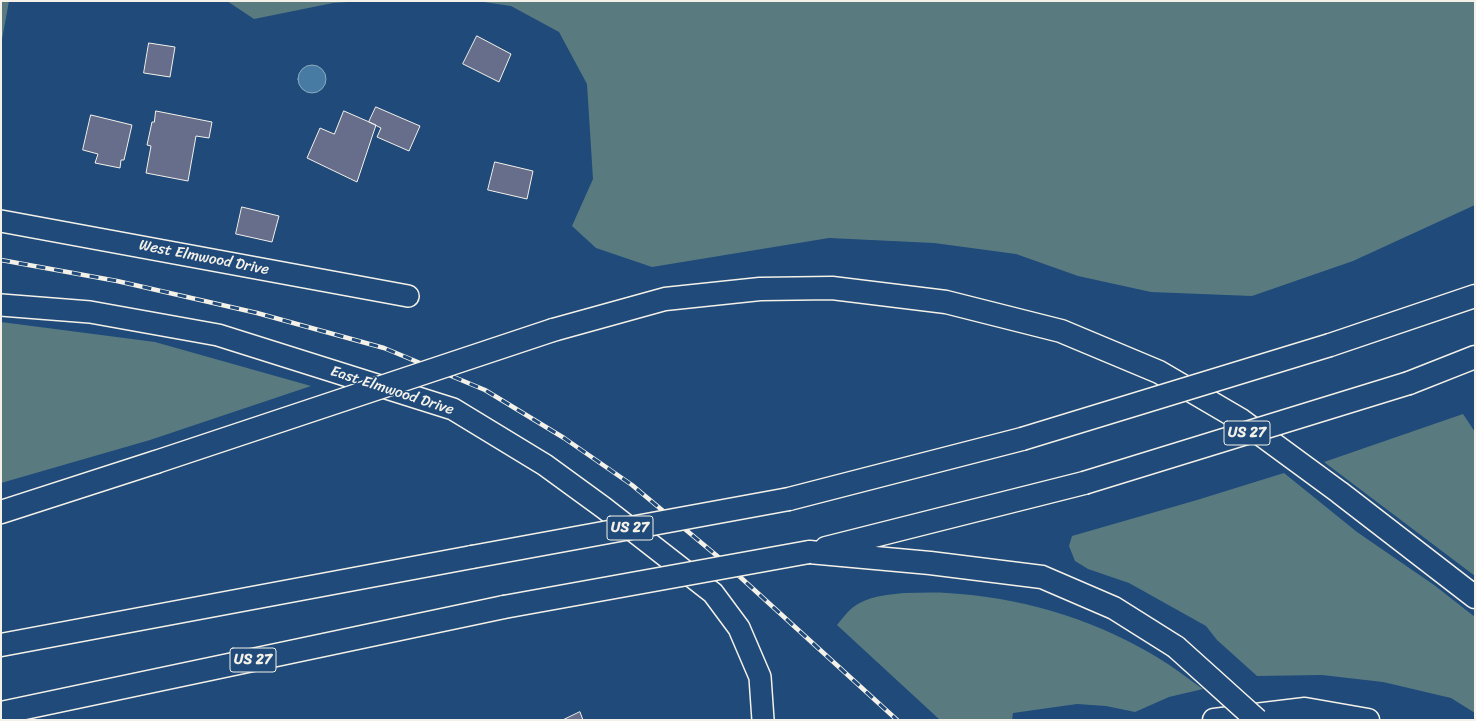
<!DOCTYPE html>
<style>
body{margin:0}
#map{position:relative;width:1476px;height:721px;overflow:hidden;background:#1f4a7a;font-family:Sriracha,sans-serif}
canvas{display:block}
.frame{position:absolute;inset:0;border:2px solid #f4f1e8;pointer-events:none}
</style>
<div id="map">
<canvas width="1476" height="721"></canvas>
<div class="frame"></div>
</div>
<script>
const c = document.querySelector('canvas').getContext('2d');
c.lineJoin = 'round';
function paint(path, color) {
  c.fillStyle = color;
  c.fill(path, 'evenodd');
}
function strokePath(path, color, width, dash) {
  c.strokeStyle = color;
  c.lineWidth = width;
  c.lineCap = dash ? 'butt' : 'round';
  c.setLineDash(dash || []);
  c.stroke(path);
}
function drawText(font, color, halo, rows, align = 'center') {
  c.font = font + ' Sriracha,sans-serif';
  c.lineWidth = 3;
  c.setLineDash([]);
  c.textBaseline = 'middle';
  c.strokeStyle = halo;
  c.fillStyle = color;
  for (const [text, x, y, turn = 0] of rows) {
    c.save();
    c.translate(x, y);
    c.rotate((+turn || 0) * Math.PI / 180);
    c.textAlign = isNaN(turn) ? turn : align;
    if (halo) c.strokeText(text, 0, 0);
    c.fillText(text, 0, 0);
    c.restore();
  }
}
paint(new Path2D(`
 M1 1H9L1 45Z
 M227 1H363L333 3 254 19Z
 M477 1H1475V205L1353 261 1252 296 1151 292 1078 276 1016 254 934 243 829 238 652 267 596 248 572 226 593 179 587 84 559 32 511 6Z
 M1 322 155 342 311 386 150 440 1 483Z
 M1463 414 1475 432V576L1324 462Z
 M1284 473 1357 532 1434 585 1475 617V713L1451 698 1383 682 1322 675 1257 676 1217 640 1206 626 1129 583 1088 569 1075 561 1069 546 1072 536 1197 500Z
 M904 593C918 593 932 592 947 593 1018 597 1088 617 1150 653 1168 663 1186 677 1203 689L1169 697 1135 712 1106 706 1077 704 1013 713 1012 720H940L837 625C842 619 846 613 852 608 867 596 886 595 904 593Z`), '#597b80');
const water = new Path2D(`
 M298 79a14 14 0 1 1 28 0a14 14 0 1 1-28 0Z`);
paint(water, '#477ba4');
strokePath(water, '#8caabf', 1);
const building = new Path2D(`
 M477 36 511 54 499 82 463 64Z
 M149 43 175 47 170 77 144 73Z
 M376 107 420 126 409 151 377 137 381 128 369 122Z
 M156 111 212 122 209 138 196 136 188 181 146 173 151 146 147 145 152 122H154Z
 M344 111 376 125 357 182 307 158 320 128 334 134Z
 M91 115 132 125 124 160H121L120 168 95 163 98 154 83 150Z
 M495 162 533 171 527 199 488 190Z
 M242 207 279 216 272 242 236 234Z
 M580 712 583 720H563Z`);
paint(building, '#676e8c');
strokePath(building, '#f4f1e8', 1);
const street = new Path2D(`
 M1 221 408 296
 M1 305 90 312 218 335 453 409 545 465 604 508 713 593 739 628 760 677 763 720`);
const secondary = new Path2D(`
 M1214 720 1305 709 1368 720`);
const highway = new Path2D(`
 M553 330 665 299 760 289 832 288 946 302 1061 331 1159 372 1241 420 1339 492 1475 597
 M1330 345 1475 296
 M1409 383 1475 357
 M789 499 1022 439
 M1 512 156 462
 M826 548 1084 483
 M809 552 930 563 1042 577 1114 608 1176 647
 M1 645 472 557
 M1 713 504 607`);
strokePath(street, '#f4f1e8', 24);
strokePath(secondary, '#f4f1e8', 25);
strokePath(highway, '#f4f1e8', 25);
strokePath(street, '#1f4a7a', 21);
strokePath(secondary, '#1f4a7a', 22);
strokePath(highway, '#1f4a7a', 22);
const rail = new Path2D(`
 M1 260 117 281 257 313 384 348 485 390 564 438 632 485 716 555 897 720`);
strokePath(rail, '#f4f1e8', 4.5);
strokePath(rail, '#1f4a7a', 3, [9]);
const highwayBridge = new Path2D(`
 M1022 439 1330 345
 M156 462 553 330
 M1084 483 1409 383
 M472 557 789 499
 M504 607 809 552
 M1176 647 1257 720`);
strokePath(highwayBridge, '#f4f1e8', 25, []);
strokePath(highwayBridge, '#1f4a7a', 22);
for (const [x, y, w] of [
 [1247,433,46],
 [630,528,46],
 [253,660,46]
]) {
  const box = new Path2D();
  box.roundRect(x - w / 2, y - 12, w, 24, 3);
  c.fillStyle = '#1f4a7a';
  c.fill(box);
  strokePath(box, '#f4f1e8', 1);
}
drawText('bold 14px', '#f4f1e8', null, [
 ["US 27",1247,433],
 ["US 27",630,528],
 ["US 27",253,660]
]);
drawText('15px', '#f4f1e8', '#1f4a7a', [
 ["West Elmwood Drive",204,258,11],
 ["East Elmwood Drive",392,391,18]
]);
</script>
